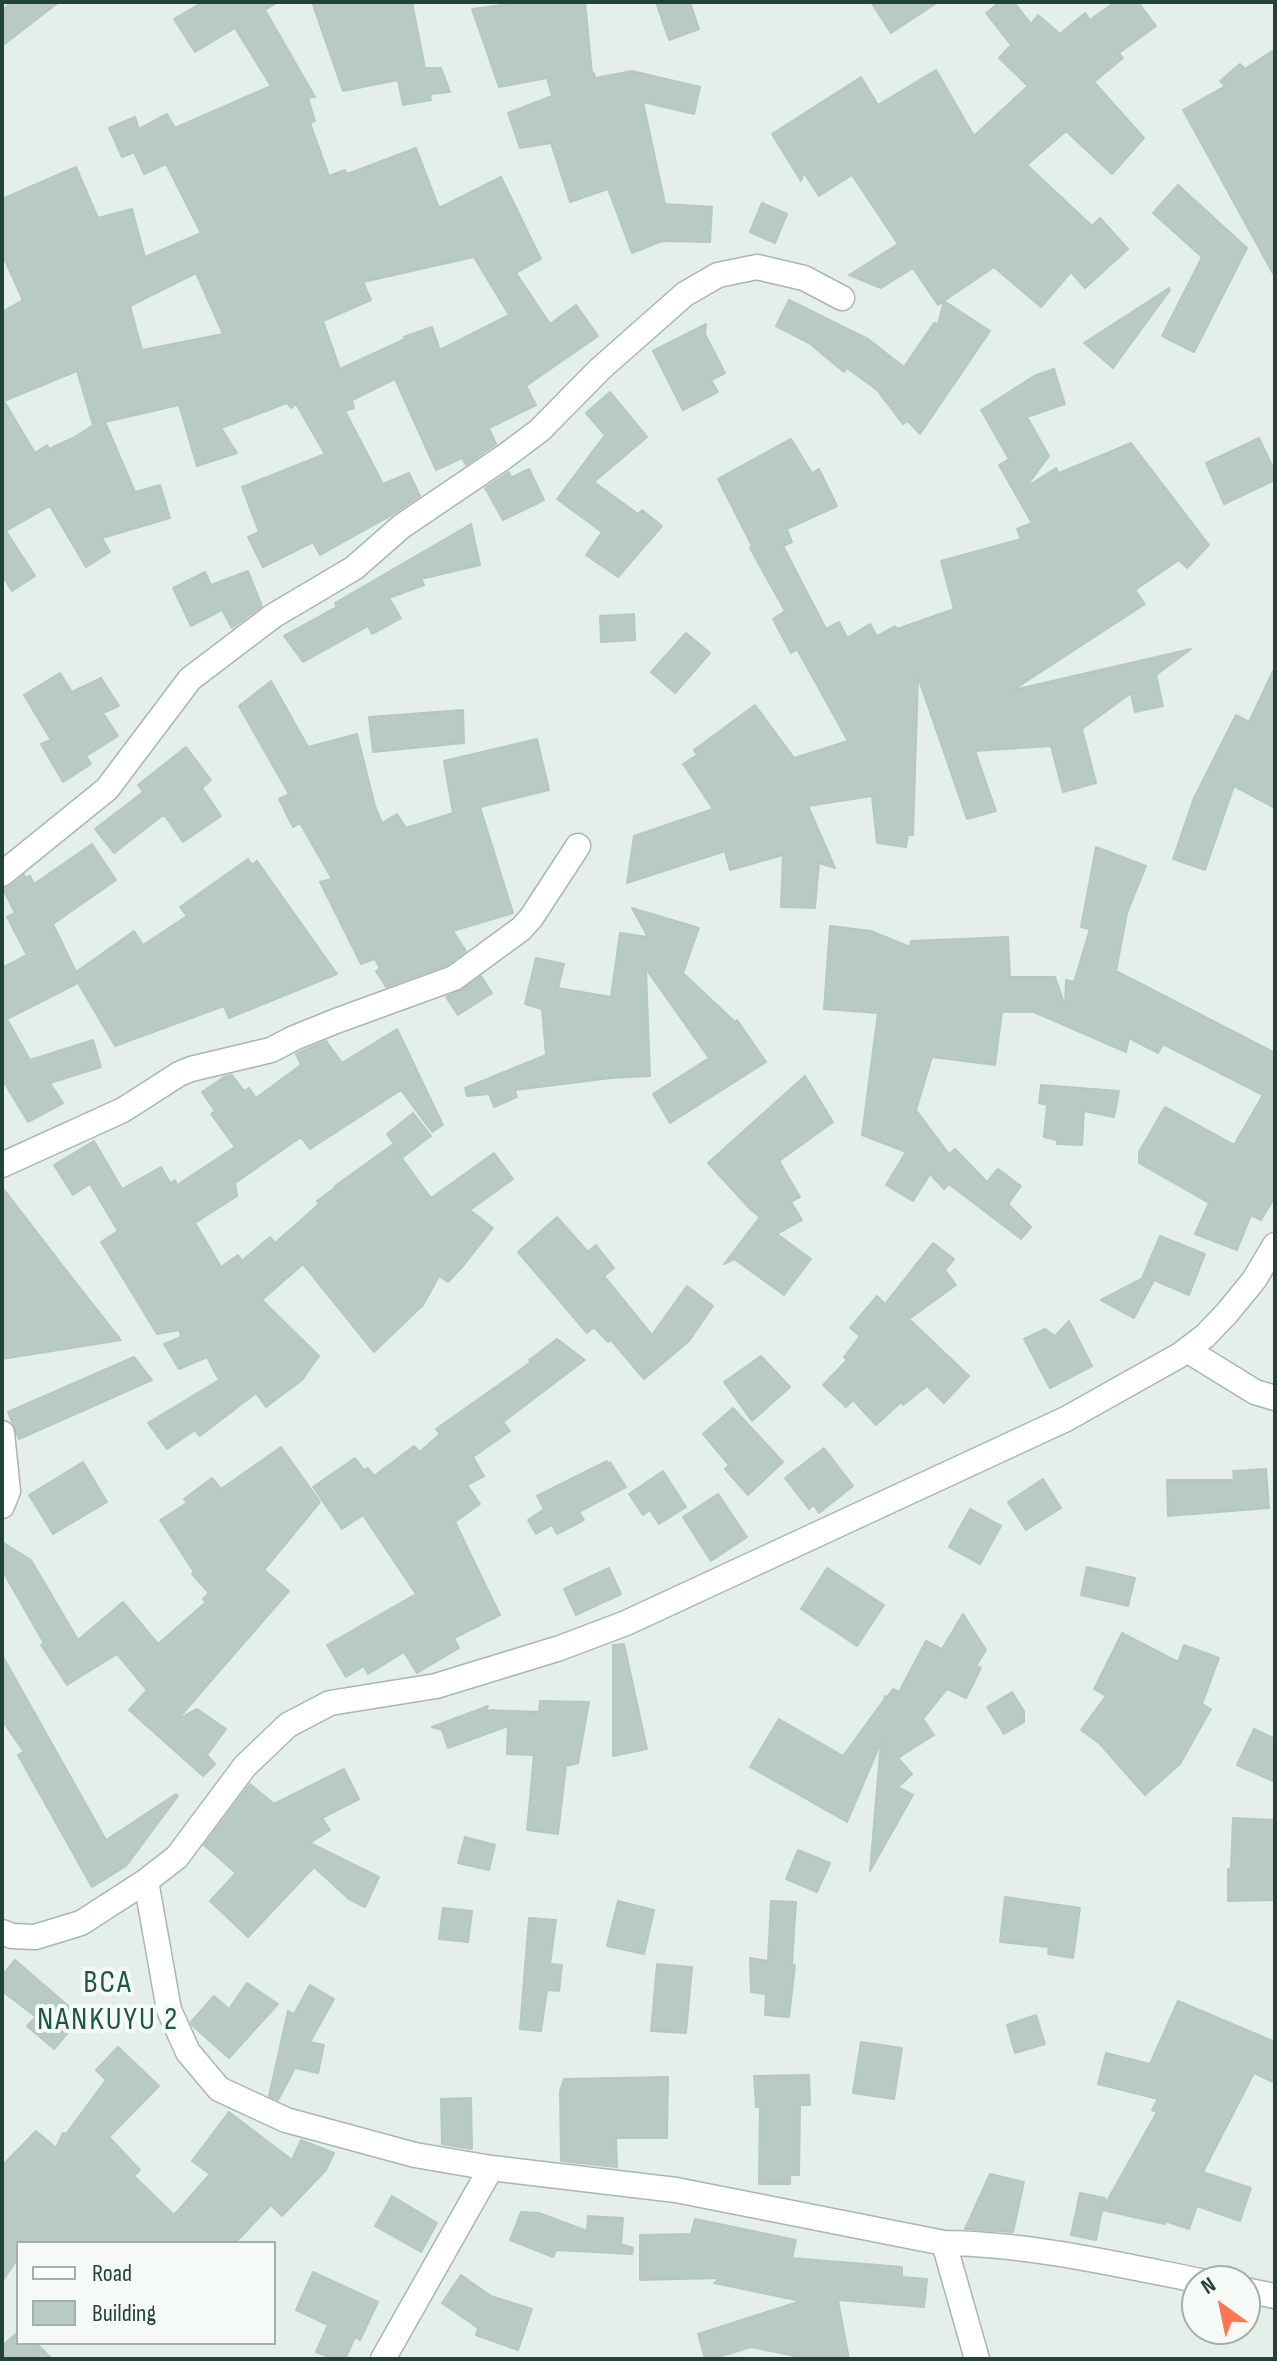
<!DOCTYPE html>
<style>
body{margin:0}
#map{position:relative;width:1277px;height:2361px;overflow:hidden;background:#e4efe9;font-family:"Sofia Sans Condensed",sans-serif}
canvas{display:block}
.frame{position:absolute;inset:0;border:4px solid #214238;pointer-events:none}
.legend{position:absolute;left:16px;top:2241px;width:260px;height:104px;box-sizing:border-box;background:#f5faf7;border:2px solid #a0b0ab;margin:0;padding:10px 14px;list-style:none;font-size:24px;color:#214238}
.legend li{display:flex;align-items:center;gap:16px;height:40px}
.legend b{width:40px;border:2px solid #a0b0ab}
.north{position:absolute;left:1181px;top:2265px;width:80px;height:80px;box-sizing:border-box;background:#f5faf7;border:2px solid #a0b0ab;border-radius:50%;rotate:327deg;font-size:22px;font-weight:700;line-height:32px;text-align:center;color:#214238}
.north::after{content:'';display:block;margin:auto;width:28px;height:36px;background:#fd7654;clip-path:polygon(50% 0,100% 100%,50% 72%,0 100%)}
</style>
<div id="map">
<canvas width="1277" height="2361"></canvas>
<div class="frame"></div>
<ul class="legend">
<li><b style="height:10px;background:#fff"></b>Road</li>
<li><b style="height:22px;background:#b9cac2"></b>Building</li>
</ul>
<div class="north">N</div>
</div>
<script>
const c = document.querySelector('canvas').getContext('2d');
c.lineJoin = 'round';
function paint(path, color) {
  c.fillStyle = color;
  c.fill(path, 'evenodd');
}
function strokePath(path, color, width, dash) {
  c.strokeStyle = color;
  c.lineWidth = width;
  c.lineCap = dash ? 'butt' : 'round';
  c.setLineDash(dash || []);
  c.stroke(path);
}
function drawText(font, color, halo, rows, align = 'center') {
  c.font = font + ' "Sofia Sans Condensed",sans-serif';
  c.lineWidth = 8;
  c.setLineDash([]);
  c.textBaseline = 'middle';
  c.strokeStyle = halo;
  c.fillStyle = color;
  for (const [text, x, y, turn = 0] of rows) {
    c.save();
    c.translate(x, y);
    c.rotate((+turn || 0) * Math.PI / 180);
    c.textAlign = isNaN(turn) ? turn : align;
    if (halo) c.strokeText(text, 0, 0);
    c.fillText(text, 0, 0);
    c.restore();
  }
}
const building = new Path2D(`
 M12 2H59L2 46V10Z
 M203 2H278L265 10 315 97 308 98 315 121 310 123 329 176 345 170 347 174 416 148 439 208 501 177 541 259 516 273 550 324 576 305 598 336 526 386 536 405 489 428 496 444 466 465 462 458 436 470 395 379 352 400 354 408 345 411 383 484 409 473 420 496 390 516 320 555 313 542 263 567 248 537 259 532 242 487 325 454 296 404 291 408 287 403 221 428 237 453 197 466 179 405 105 422 135 492 160 485 170 518 102 538 110 552 86 567 50 506 6 531 35 576 12 591 2 575V312L23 300 2 254V199L76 167 98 218 132 209 145 257 201 233 166 164 144 174 134 152 122 157 109 128 135 117 139 129 167 114 175 128 271 86 235 28 195 52 174 19ZM474 257 509 315 440 350 432 327 404 337 405 339 340 369 323 321 371 300 363 282ZM196 273 223 334 142 350 130 306ZM77 371 93 425 95 424 73 438 49 449 47 445 35 453 4 401Z
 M312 2H412L425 68H441L450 92 430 94 431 100 403 105 398 80 343 91Z
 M524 2H585L592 73H594L595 78 632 71 700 87 694 114 643 102 665 204 712 207 710 242 662 241 632 253 608 189 570 202 551 143 520 148 508 113 552 96 547 78 499 87 472 9Z
 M656 2H690L699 29 669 40Z
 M871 2H938L891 33Z
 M1000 2H1014L1031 24 1038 15 1060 34 1085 13 1090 20 1115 2H1138L1156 26 1119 53 1123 58 1094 82 1144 138 1112 174 1066 131 1027 165 1092 226 1100 218 1128 249 1085 288 1071 272 1041 307 994 267 938 305 913 268 881 288 849 275 898 244 852 175 819 196 804 173 801 181 772 134 861 77 878 105 936 70 974 136 1028 86 999 58 1011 45 986 13Z
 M1275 49V277L1183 110 1225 86 1220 81 1240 64 1245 69Z
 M1178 185 1247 248 1194 352 1162 336 1202 257 1153 213Z
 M762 203 787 214 775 243 750 232Z
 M1169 288 1170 290 1113 368 1084 343Z
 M789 300 868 339 904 367 934 323 938 324 944 301 990 331 920 434 908 421 903 424 877 390 847 368 844 372 809 343 776 326Z
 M706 324 705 334 725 373 711 380 718 392 683 410 653 351Z
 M1054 369 1065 404 1027 417 1049 456 1026 487 1056 468 1059 473 1131 443 1209 545 1187 568 1179 560 1135 590 1145 604 1013 690 1191 649 1156 675 1163 706 1135 712 1131 693 1082 729 1096 783 1063 792 1051 746 975 751 996 811 967 819 918 677 913 835H908L906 847 877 843 872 796 808 806 835 868 819 863 815 908 781 907 783 855 730 870 725 851 627 883 634 836 713 809 683 764 697 755 694 750 755 705 794 758 848 741 797 649 791 653 773 619 785 611 750 548 752 546 718 479 791 439 812 473 819 469 837 506 787 529 792 542 783 546 826 629 839 622 847 638 870 624 877 636 895 626 897 629 954 609 941 561 1021 539 1017 529 1032 523 999 465 1009 459 981 410 1034 376Z
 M610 392 647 437 594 482 638 514 642 510 662 526 618 577 586 555 602 532 557 499 605 435 586 413Z
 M1259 438 1275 472V480L1224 504 1206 463Z
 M529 469 544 500 503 520 485 488 509 472 511 478Z
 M471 524 480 565 421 579 424 585 389 598 401 618 372 634 368 626 303 662 284 636 337 607 335 603Z
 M248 571 262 606 232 628 222 610 191 626 173 588 205 572 211 585Z
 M634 614 635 640 601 642 600 616Z
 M686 633 710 653 675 693 651 672Z
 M1275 667V808L1234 786 1205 870 1173 859 1194 798 1236 715 1249 722Z
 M60 673 72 692 101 678 119 706 103 713 118 736 86 756 91 764 63 782 41 744 51 740 24 695Z
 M271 681 308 747 357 734 375 806 382 823 397 814 406 828 453 813 444 761 537 739 549 790 480 807 513 913 453 931 466 951 447 965 386 987 376 971 380 968 375 959 361 964 320 882 332 879 300 823 293 827 279 799 289 794 239 706Z
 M463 710 464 743 373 752 369 717Z
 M186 747 211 780 202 788 221 816 183 842 165 816H162L114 853 95 829 143 792 138 785Z
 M92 844 116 880 53 924 76 972 134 931 143 945 187 916 180 907 248 859 252 865 257 861 337 974 229 1018 224 1006 115 1046 78 983 7 1019 30 1060 93 1040 101 1067 50 1083 63 1103 28 1122 2 1079V968L27 955 7 917 15 913 3 889 11 886 24 875 26 878 30 876 34 884Z
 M1096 847 1146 866 1127 913 1116 971 1275 1053V1197L1261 1220 1251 1215 1237 1250 1195 1234 1209 1203 1139 1163V1152L1165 1107 1234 1145 1263 1095 1163 1044 1158 1053 1129 1038 1126 1052 1034 1012H1002L995 1065 932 1057 916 1110 949 1154 955 1149 987 1182 998 1169 1021 1186 1008 1204 1031 1227 1021 1239 949 1184 944 1189 930 1174 913 1201 886 1185 906 1152 862 1135 878 1013 824 1009 830 926 871 931 910 947 911 941 1008 937 1010 977H1055L1065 1006 1066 980 1074 982 1090 929 1081 927Z
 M632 908 699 928 683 973 735 1022 737 1020 766 1062 670 1123 653 1094 709 1058 646 969 650 1076 611 1078 515 1090 517 1097 494 1107 489 1094 467 1096 465 1088 546 1055 542 1009 525 1004 536 958 564 964 558 988 611 997 620 933 648 937Z
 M481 976 492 993 458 1015 446 997 462 990Z
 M397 1029 443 1125 432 1132 401 1090 310 1149 301 1137 235 1183 237 1196 195 1223 221 1267 238 1255 242 1261 270 1237 275 1243 319 1204 317 1201 336 1187 335 1186 392 1145 431 1198 494 1153 513 1179 470 1210 493 1228 463 1266 448 1282 439 1276 423 1305 374 1352 303 1264 262 1300 319 1356 302 1380 266 1407 256 1393 200 1436 195 1430 167 1449 148 1423 219 1380 207 1357 179 1369 164 1344 181 1337 179 1330 157 1334 101 1242 118 1231 90 1184 73 1195 54 1165 94 1141 122 1189 161 1167 170 1183 175 1180 177 1185 235 1147 211 1114 215 1111 202 1092 224 1077 232 1075 244 1091 249 1088 256 1098 301 1065 296 1054 300 1052 326 1041 342 1063Z
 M805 1076 833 1122 779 1161 800 1197 791 1202 802 1220 777 1234 811 1259 784 1295 734 1259 724 1264 760 1217 751 1210 708 1163Z
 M1041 1085 1119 1091 1114 1117 1084 1111 1082 1145 1057 1144V1140L1044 1137 1047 1105 1039 1103Z
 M413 1113 431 1136 403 1157 387 1134Z
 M2 1187 69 1274 121 1340 2 1359Z
 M557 1217 588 1252 596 1245 614 1268 604 1276 652 1335 687 1286 713 1306 689 1341 644 1379 611 1340 608 1342 594 1327 587 1333 518 1252Z
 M1160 1236 1205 1254 1189 1295 1154 1280 1134 1318 1101 1300 1145 1277 1143 1276Z
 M933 1243 954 1259 945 1270 956 1285 909 1319 969 1376 944 1403 927 1386 903 1405 901 1402 876 1425 853 1400 846 1407 823 1385 847 1360 844 1357 860 1336 850 1328 877 1296 885 1304Z
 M1069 1321 1092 1366 1050 1388 1024 1339 1045 1329 1055 1336Z
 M557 1339 585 1360 503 1422 510 1431 473 1457 484 1476 467 1485 480 1504 455 1522 500 1615 454 1638 459 1648 417 1673 404 1652 368 1674 364 1666 346 1677 327 1645 416 1594 363 1515 342 1529 313 1487 355 1458 364 1470 368 1468 374 1476 414 1446 420 1452 440 1434 436 1429 531 1362 529 1360Z
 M761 1356 790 1387 752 1421 724 1382Z
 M134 1357 152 1380 19 1439 8 1412Z
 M733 1408 783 1462 748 1495 725 1469 729 1465 703 1434Z
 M281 1447 320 1502 264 1570 289 1591 177 1720 197 1709 226 1729 207 1755 215 1764 203 1776 129 1710 147 1690 117 1654 67 1685 41 1645 44 1643 2 1570V1542L31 1560 78 1640 123 1602 158 1644 206 1602 203 1599 209 1593 192 1574 194 1572 160 1520 187 1503 184 1499 212 1478 221 1489Z
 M824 1448 853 1486 819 1513 814 1505 809 1509 785 1478Z
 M607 1461 602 1467 610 1462 626 1487 579 1512 584 1520 557 1534 552 1525 536 1534 528 1520 544 1509 537 1496Z
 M83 1462 107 1502 53 1534 29 1495Z
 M1266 1469 1269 1508 1168 1516 1167 1480H1234L1233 1471Z
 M663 1471 686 1507 659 1524 650 1510 643 1515 629 1494Z
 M1043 1479 1061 1508 1026 1530 1008 1502Z
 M718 1494 747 1537 711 1561 683 1517Z
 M970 1509 1001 1526 980 1564 949 1547Z
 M1087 1567 1135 1578 1128 1606 1081 1595Z
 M609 1568 621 1594 576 1615 564 1589Z
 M827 1568 884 1605 857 1646 801 1609Z
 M963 1614 986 1650 976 1666 981 1668 966 1698 947 1689 923 1719 934 1735 898 1758 912 1774 898 1787 913 1795 870 1871 881 1742 847 1822 750 1767 779 1719 843 1756 884 1700 885 1696 886 1698 893 1689 899 1692 926 1641 942 1649Z
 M1122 1633 1178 1662 1184 1645 1219 1658 1202 1704 1211 1709 1180 1764 1145 1795 1099 1743 1081 1730 1106 1696 1094 1689Z
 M624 1644 647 1749 613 1756V1645Z
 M2 1655 106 1840 176 1794 178 1796 126 1866 92 1887 18 1755 24 1752 2 1720Z
 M1012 1692 1024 1711V1722L1004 1734 987 1707Z
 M540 1701 589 1702 578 1763 566 1766 558 1834 527 1830 534 1755 507 1754 508 1726 448 1748 442 1730 432 1727 488 1706 486 1710 539 1712Z
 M1254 1729 1275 1739V1782L1237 1765Z
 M344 1769 359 1799 322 1818 330 1830 310 1843 379 1877 365 1907 349 1899 314 1867 248 1937 210 1901 236 1873 204 1845 250 1784 274 1804Z
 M1233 1818 1275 1820V1900L1228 1901V1869H1231Z
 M465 1837 495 1845 489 1870 458 1863Z
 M798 1850 830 1863 817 1892 786 1879Z
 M1005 1897 1080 1908 1073 1958 1048 1954 1049 1947 1000 1942Z
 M618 1901 654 1910 644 1954 607 1946Z
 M771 1901 796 1902 792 1965H795L789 2017 765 2015 766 1994 751 1992 750 1958 768 1961Z
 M443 1908 472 1911 468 1942 439 1939Z
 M529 1918 556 1920 550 1964 562 1965 559 1991 547 1990 541 2031 520 2029Z
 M15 1960 81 2017 54 2049 27 2026 36 2017 2 1991V1976Z
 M657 1964 692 1967 686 2033 651 2031Z
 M247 1983 278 2004 229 2058 193 2026 191 2022 214 1996 229 2009Z
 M310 1985 334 1999 310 2042 324 2045 318 2073 295 2068 278 2100 269 2096 288 2011 294 2014Z
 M1178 2001 1275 2042V2083L1254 2073 1203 2172 1251 2188 1240 2221 1197 2206 1189 2229 1165 2221V2224L1102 2210 1096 2240 1071 2235 1080 2193 1105 2198 1103 2208 1157 2112 1152 2110 1158 2099 1098 2084 1106 2053 1150 2064Z
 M1036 2015 1045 2044 1015 2053 1007 2025Z
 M861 2042 902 2048 894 2099 853 2093Z
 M118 2047 159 2086 109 2137 140 2170 134 2176 174 2215 210 2174 192 2161 229 2112 292 2160 301 2140 334 2153 326 2170 282 2216 271 2205 235 2243H18V2258L2 2282V2166L36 2131 56 2148 63 2133 66 2134 106 2080 96 2070Z
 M809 2075 810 2105H800L799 2175H790V2184H759L760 2107H756L754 2076Z
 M668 2077 667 2138H616L617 2167 561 2161 560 2091 564 2079Z
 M471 2098 472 2149 442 2144 441 2099Z
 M990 2174 1024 2182 1013 2232 965 2229Z
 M392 2196 437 2223 421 2252 375 2226Z
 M521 2212 539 2213 587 2231 588 2216 623 2218 621 2244 633 2248 632 2254 556 2250 553 2257 510 2240Z
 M695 2219 796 2240 792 2258 902 2267V2277L927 2279 924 2307 838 2300 849 2359H810L751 2347 712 2359H705L698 2334 801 2301 714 2283 721 2278 640 2280V2235L691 2234Z
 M313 2272 378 2302 360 2340 355 2337 345 2359H334L316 2352 328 2325 296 2310Z
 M461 2275 491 2296 532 2309 518 2350 476 2335 478 2328 442 2303Z
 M18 2332V2343H36L52 2359H2V2346Z`);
paint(building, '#b9cac2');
strokePath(building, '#b5c9c0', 2);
const minor = new Path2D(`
 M2 874 107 789 190 679 273 616 354 568 402 526 504 457 540 430 600 369 685 294 718 275 757 267 804 278 842 298
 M2 1165 123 1110 179 1074 191 1069 271 1050 294 1038 336 1021 454 978 521 929 531 918 578 846
 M1187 1350 1255 1392 1275 1398
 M2 1433 8 1491 2 1506
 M146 1881 169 2010 188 2052 219 2089 286 2120 415 2155 491 2168 676 2190 944 2243C1030 2244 1116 2264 1201 2281
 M2 1932 12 1936 35 1937 81 1923 146 1881 177 1857 245 1766 288 1725 330 1703 436 1686 560 1648 626 1623 1066 1419 1180 1355 1205 1336 1227 1313 1254 1280 1275 1245
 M944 2243 977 2359
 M1245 2290 1275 2296
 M383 2359 491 2168`);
strokePath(minor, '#a6b8b0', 27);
strokePath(minor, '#fff', 24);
c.letterSpacing = '2px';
drawText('32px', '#1b5645', '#f5faf7', [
 ["BCA",108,1984],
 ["NANKUYU 2",108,2021]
]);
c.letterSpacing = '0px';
</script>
